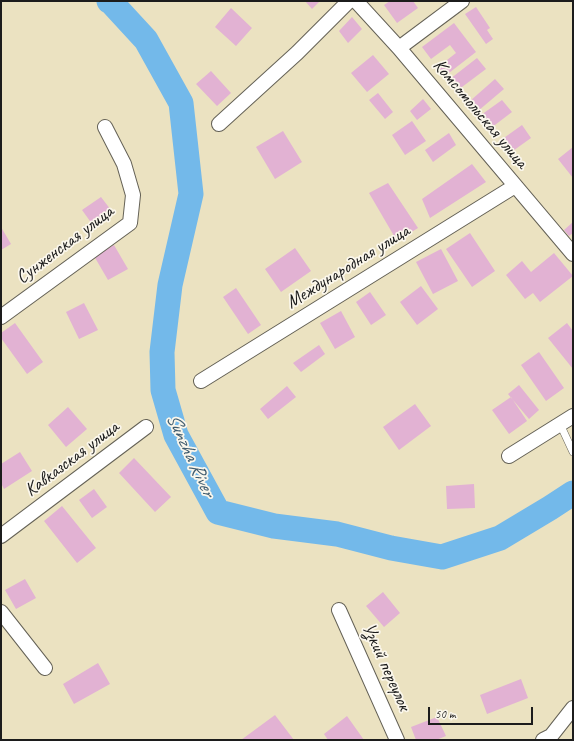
<!DOCTYPE html>
<meta charset="utf-8">
<style>
body{margin:0}
#map{position:relative;width:574px;height:741px;overflow:hidden;background:#ebe2c1;font-family:Caveat,sans-serif}
canvas{display:block}
.frame{position:absolute;inset:0;border:2px solid #1c1c1c;pointer-events:none}
.scale{position:absolute;left:428px;top:707px;width:105px;height:18px;box-sizing:border-box;border:2px solid #1c1c1c;border-top:0;padding-left:5px;font-size:12px;line-height:14px;white-space:nowrap;color:#1c1c1c;-webkit-text-stroke:3px #fbf7ec;paint-order:stroke}
</style>
<div id="map">
<canvas width="574" height="741"></canvas>
<div class="frame"></div>
<div class="scale">50 m</div>
</div>
<script>
const c = document.querySelector('canvas').getContext('2d');
c.lineJoin = 'round';
function strokePath(path, color, width, dash) {
  c.strokeStyle = color;
  c.lineWidth = width;
  c.lineCap = dash ? 'butt' : 'round';
  c.setLineDash(dash || []);
  c.stroke(path);
}
function paint(path, color) {
  c.fillStyle = color;
  c.fill(path, 'evenodd');
}
function drawText(font, color, halo, rows, align = 'center') {
  c.font = font + ' Caveat,sans-serif';
  c.lineWidth = 3.5;
  c.setLineDash([]);
  c.textBaseline = 'middle';
  c.strokeStyle = halo;
  c.fillStyle = color;
  for (const [text, x, y, turn = 0] of rows) {
    c.save();
    c.translate(x, y);
    c.rotate((+turn || 0) * Math.PI / 180);
    c.textAlign = isNaN(turn) ? turn : align;
    if (halo) c.strokeText(text, 0, 0);
    c.fillText(text, 0, 0);
    c.restore();
  }
}
strokePath(new Path2D(`
 M109 1 111 2 146 40 181 103 191 194 170 285 162 352 163 390 176 435 218 512 274 526 337 534 391 548 442 557 500 538 550 508 573 493`), '#73b9ea', 25);
paint(new Path2D(`
 M305 1H320L312 9Z
 M390 1H413L418 8 397 23 384 5Z
 M476 7 490 28 487 30 493 39 486 44 465 14Z
 M231 8 252 28 236 46 215 27Z
 M352 17 362 29 348 43 339 31Z
 M454 23 476 52 445 76 438 67 456 53 450 45 431 59 422 47Z
 M373 55 389 74 367 92 351 73Z
 M477 58 486 69 458 90 450 79Z
 M211 71 231 93 217 106 196 84Z
 M495 79 504 89 478 111 470 101Z
 M378 93 393 112 385 119 369 100Z
 M423 99 431 109 417 120 410 111Z
 M502 100 512 112 491 128 481 115Z
 M412 121 426 141 405 155 392 135Z
 M522 125 531 138 510 153 501 140Z
 M283 131 302 162 275 179 256 147Z
 M449 133 456 145 433 162 425 150Z
 M573 147V178L558 159Z
 M472 164 486 182 430 218 422 199Z
 M388 183 418 228 397 241 369 193Z
 M101 197 114 214 95 228 82 210Z
 M573 222V233L569 236 564 230Z
 M1 227 11 244 1 250Z
 M470 233 495 271 472 287 446 249Z
 M114 245 128 269 108 280 94 256Z
 M295 248 311 271 281 292 265 269Z
 M441 249 458 281 433 294 416 262Z
 M554 253 573 276 540 302 533 293 525 299 506 275 522 261 531 272Z
 M421 286 438 309 417 325 400 302Z
 M236 288 261 325 248 334 223 297Z
 M370 292 386 315 371 325 356 302Z
 M84 303 98 330 79 339 66 312Z
 M341 311 355 337 335 349 320 323Z
 M15 323 43 362 27 374 1 338V333Z
 M567 323 573 331V369L548 338Z
 M319 345 325 354 301 372 293 363Z
 M539 352 564 388 546 401 521 365Z
 M519 385 539 410 529 419 508 394Z
 M287 386 296 397 268 419 260 409Z
 M511 397 527 421 509 434 492 410Z
 M415 404 431 426 399 450 383 427Z
 M68 407 87 429 66 447 48 425Z
 M20 452 32 471 4 489 1 483V464Z
 M134 458 171 497 155 512 119 473Z
 M474 484 475 508 447 509 446 486Z
 M94 489 107 507 92 518 79 500Z
 M62 506 96 548 77 563 44 521Z
 M25 579 36 598 16 609 5 590Z
 M383 592 400 613 384 627 366 606Z
 M98 663 110 684 74 704 63 684Z
 M521 679 528 698 487 714 480 695Z
 M275 715 294 740H241Z
 M347 716 364 740H328L324 734Z
 M437 717 446 736 436 740H416L411 727Z`), '#e2b2d3');
const lane = new Path2D(`
 M560 424 573 452`);
const street = new Path2D(`
 M356 1 399 48 573 254
 M399 48 462 1
 M219 124 297 53 349 1
 M1 317 130 223 133 195 124 164 105 127
 M201 381 515 186
 M509 456 573 416
 M1 536 146 427
 M339 610 397 740
 M1 612 45 668
 M543 740 551 736 573 708`);
strokePath(lane, '#646156', 8);
strokePath(street, '#646156', 16);
strokePath(lane, '#fff', 7);
strokePath(street, '#fff', 14);
drawText('19px', '#1c1c1c', '#fbf7ec', [
 ["Комсомольская улица",480,114,50],
 ["Сунженская улица",65,245,-37],
 ["Международная улица",348,267,-32],
 ["Кавказская улица",72,459,-37],
 ["Узкий переулок",386,667,66]
]);
drawText('italic 20px', '#3f5b6e', '#fbf7ec', [
 ["Sunzha River",190,455,65]
]);
</script>
